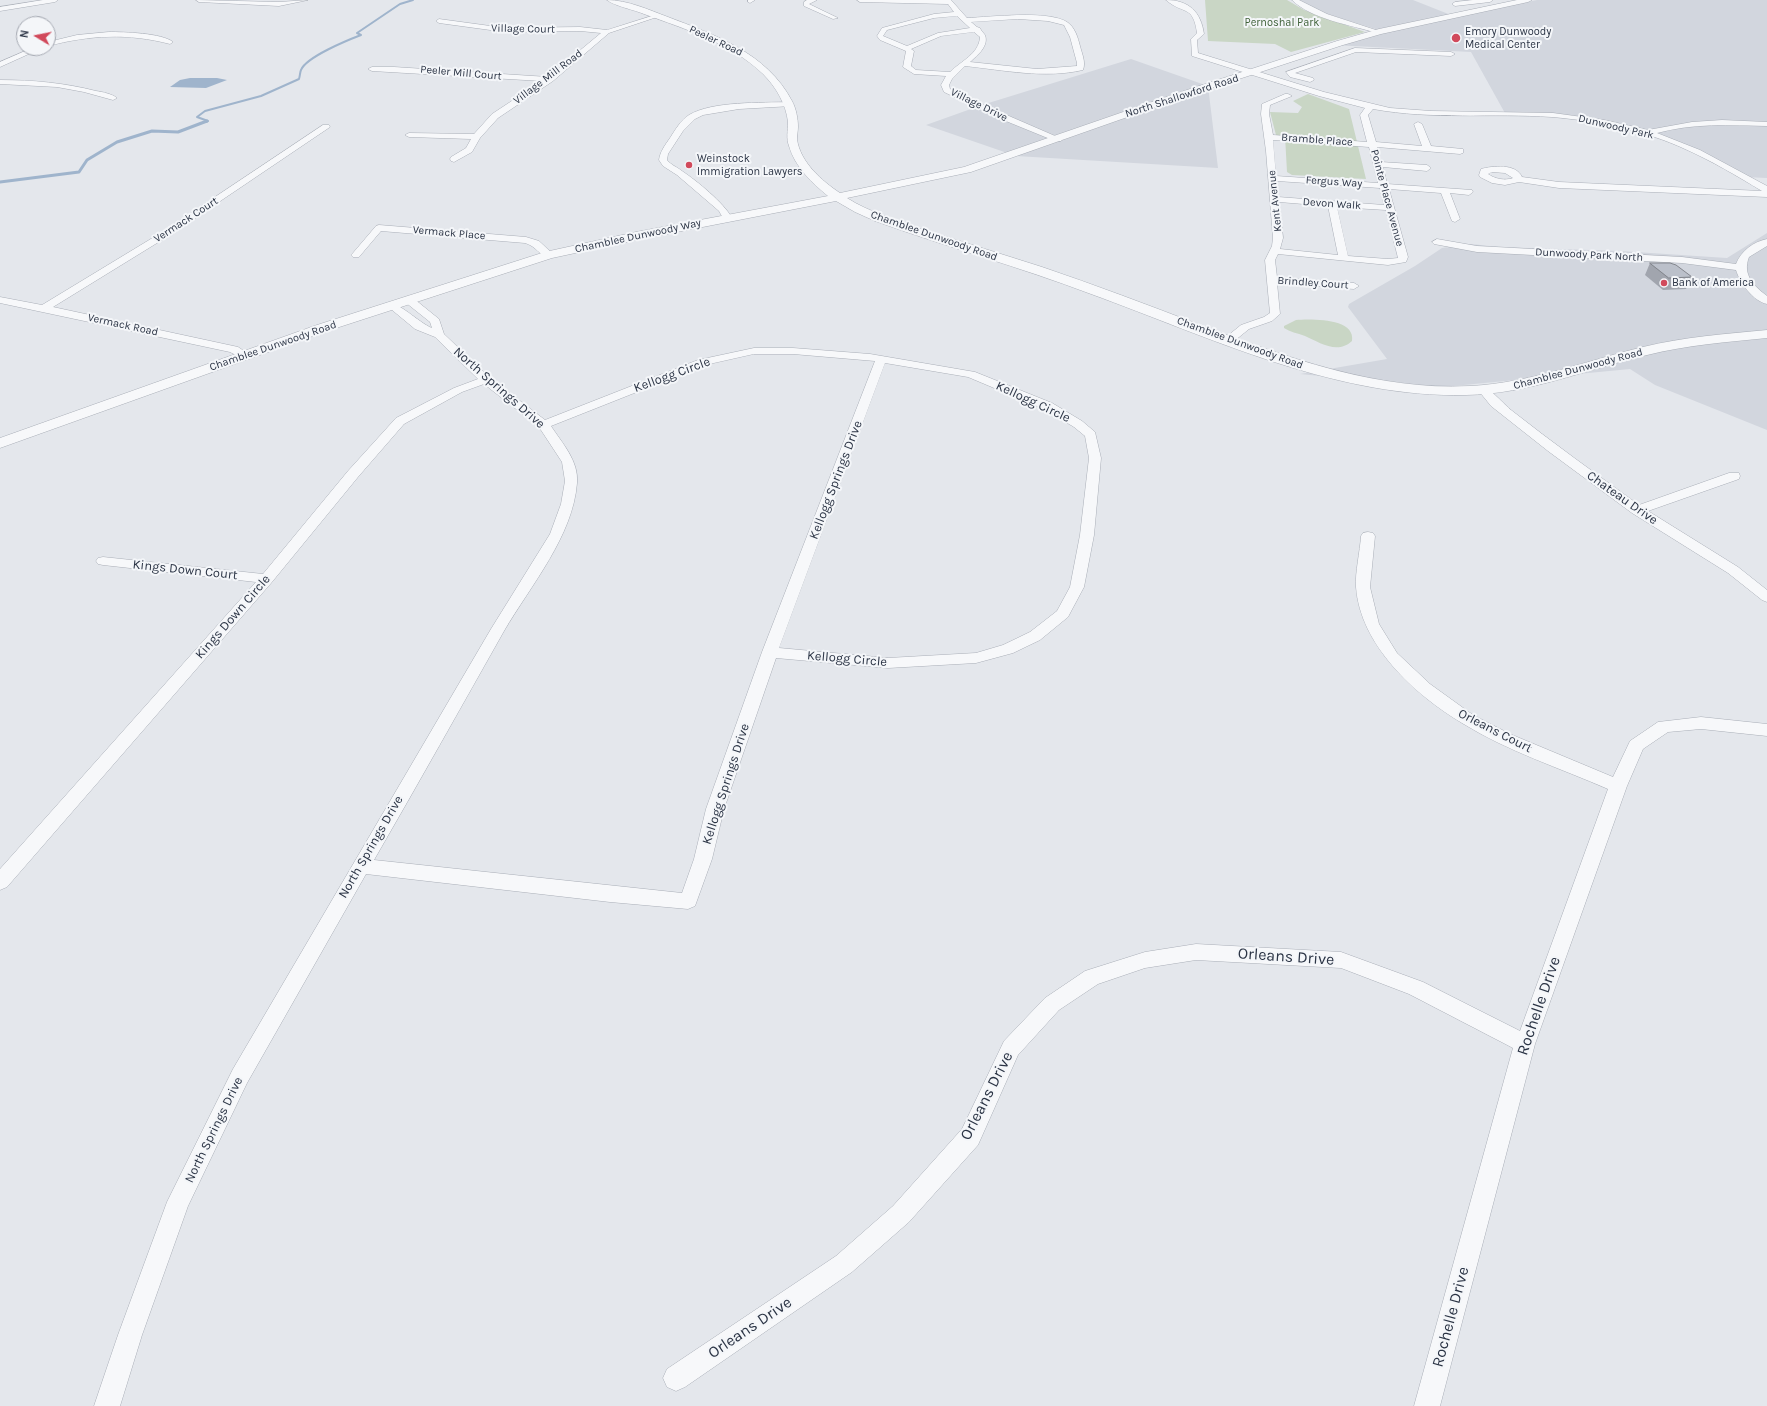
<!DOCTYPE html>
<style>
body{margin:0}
#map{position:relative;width:1767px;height:1406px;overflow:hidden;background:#e4e7ec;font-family:Karla,sans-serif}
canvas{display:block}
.north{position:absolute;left:16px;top:16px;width:40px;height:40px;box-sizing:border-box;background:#f4f6f9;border:1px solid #a4a8b1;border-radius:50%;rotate:280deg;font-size:11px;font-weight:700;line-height:16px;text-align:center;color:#2b3445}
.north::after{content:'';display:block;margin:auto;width:14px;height:18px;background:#d1495b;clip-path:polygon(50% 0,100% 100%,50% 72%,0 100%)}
</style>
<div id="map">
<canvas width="1767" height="1406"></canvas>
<div class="north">N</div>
</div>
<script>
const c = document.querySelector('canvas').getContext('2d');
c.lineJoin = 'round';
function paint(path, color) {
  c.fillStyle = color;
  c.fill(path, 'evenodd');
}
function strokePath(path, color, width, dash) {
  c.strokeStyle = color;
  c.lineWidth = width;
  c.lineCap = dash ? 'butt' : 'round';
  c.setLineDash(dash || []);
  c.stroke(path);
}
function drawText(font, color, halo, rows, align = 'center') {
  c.font = font + ' Karla,sans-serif';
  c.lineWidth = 4;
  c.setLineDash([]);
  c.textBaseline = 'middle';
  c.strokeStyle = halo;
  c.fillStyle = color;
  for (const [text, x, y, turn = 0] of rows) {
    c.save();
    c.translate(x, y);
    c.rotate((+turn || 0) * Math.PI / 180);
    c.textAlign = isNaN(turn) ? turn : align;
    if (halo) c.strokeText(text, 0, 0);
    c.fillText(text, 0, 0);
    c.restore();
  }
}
paint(new Path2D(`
 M1297 0H1413L1456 17 1537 0H1767V178L1746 177 1693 151 1641 129 1582 116 1506 115 1471 52 1333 45 1382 31 1324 13Z
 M1131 59 1208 86 1218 168 1016 156 926 125 982 105Z
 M1767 233V430L1655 385 1630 369 1453 386V389L1300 374 1387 359 1348 307 1349 304 1415 266 1442 248 1471 244 1499 247 1620 251 1727 258Z`), '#d2d6de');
paint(new Path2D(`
 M1205 0H1287L1304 10 1365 32 1291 52 1275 44 1208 41Z
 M1308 94 1349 109 1366 179 1292 175 1287 172 1285 136 1276 135 1270 112 1298 113 1302 107 1293 101Z
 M1296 320C1311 319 1356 318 1352 341 1337 355 1319 342 1305 336 1297 333 1290 332 1284 328V326Z`), '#c9d6c5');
paint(new Path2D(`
 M190 78H217L227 80 206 88 170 87 180 80Z`), '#9fb4cc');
strokePath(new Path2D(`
 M206 122 208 121 197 117 205 111 261 96 299 79C300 76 300 72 301 70 306 57 348 40 361 35L357 33 400 4 413 0`), '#9fb4cc', 2);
strokePath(new Path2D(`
 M0 182 79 172 87 160 117 142 152 131 178 132 207 121`), '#9fb4cc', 3);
const minor = new Path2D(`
 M43 0H58L55 2 0 11V7Z
 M196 0 279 2 308 0 279 6 199 2Z
 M748 0H755L750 3 748 2Z
 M807 0H817L809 4 838 18 833 19 804 6V2Z
 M857 0H951L967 18C991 17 1048 10 1067 22 1075 27 1078 38 1080 46 1082 54 1086 62 1083 70 1044 79 1004 70 965 66L952 79 949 85 950 89 1002 113 1062 139 1061 141H1055L996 117 944 92 941 85 946 76 914 74 903 67 906 51 880 40 877 36 882 28 934 14 954 12 948 4 860 2ZM957 16 970 28 938 33 907 46 883 36 887 30 934 18ZM1018 19 1048 21 1064 25 1070 37 1077 63V66L1037 69 970 62C978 55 989 46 985 35L981 30 980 28 977 27 971 22ZM974 32 980 37C979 54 961 61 950 72L916 70 911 66 914 51 911 49 941 36Z
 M1166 0C1189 0 1201 12 1204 34L1197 40 1198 53 1324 92 1390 108 1431 111 1553 113 1604 120 1648 130 1692 122 1722 120 1767 122V126C1730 125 1693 123 1657 133L1700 150 1767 186V197L1559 188 1519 182 1505 185 1492 183 1480 177 1479 175 1481 169C1492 166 1516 163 1522 177L1559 182 1762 191C1737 176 1712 161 1685 149 1644 130 1597 121 1552 117 1492 113 1433 120 1373 109L1368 115 1376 142 1422 146 1414 124 1418 122 1422 124 1431 146 1463 149V153L1460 154 1377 147 1381 162 1427 165 1431 168 1427 171 1383 167 1387 184 1472 190 1473 192 1469 195 1450 193 1460 219 1455 222 1452 221 1441 193 1389 189 1408 257 1406 262 1388 265 1278 254 1275 260 1277 277 1354 283 1359 286 1354 289 1277 283 1280 314 1272 321 1249 329 1233 342H1225L1223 340 1225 338 1241 325 1264 317 1270 313 1265 260 1272 246 1273 238 1266 151 1261 114 1262 104 1285 94H1288L1292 96 1270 105 1269 114 1273 135 1367 142 1360 115 1365 108 1319 96 1192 56 1191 39 1197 33C1193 4 1183 15 1166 0ZM1273 140 1369 147 1378 183 1276 176ZM1492 172 1505 173 1513 178C1505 181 1495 179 1488 174ZM1277 181 1380 188 1384 205 1278 197ZM1279 202 1328 206 1338 255 1280 249 1283 238ZM1337 207 1386 210 1398 258 1388 259 1348 256Z
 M1292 0H1299L1327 14 1382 32 1377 33C1351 25 1311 19 1292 0Z
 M1473 0H1493L1490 2 1455 6 1452 4 1455 2Z
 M655 15 660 16 609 33 553 81 498 118 480 138 472 152 454 162 451 161 450 159 451 157 466 148 471 139 409 137 405 135 409 133 474 134 492 114 542 81 372 71 368 69 372 67H394L548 77 601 33 580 31 505 32 439 23 436 21 439 19 505 28 580 27 607 30Z
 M109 32C124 32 162 33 173 42L170 44C128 33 90 35 48 46V42L77 35Z
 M32 48H42L0 67V62Z
 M1355 48 1451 52 1455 54 1451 56 1356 52 1295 73 1313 78 1314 80 1310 82 1290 77 1286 72Z
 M0 80C33 80 65 83 96 91 103 92 112 94 117 98L113 100 84 92 57 87 0 84Z
 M789 102 793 104 792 106 739 109 703 115 695 119 683 131 668 154 667 160C671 165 677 167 682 171 697 181 724 203 732 218L730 220H724L719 211 677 175 663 166 659 160C660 152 665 145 670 138 675 130 681 120 689 115 712 101 762 103 789 102Z
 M323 125H329L330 127 170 235 53 307 238 347 250 355 248 357H240L230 352 0 303V297L42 305 164 231Z
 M379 225 526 237 539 241 554 255 549 258C540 256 536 246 525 243L381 231 359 257H353L351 255 353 253 376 226Z
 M1437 239 1477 246 1682 257 1736 264C1741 251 1753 242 1767 239V246L1749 257C1742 275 1754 286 1767 296V304C1753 301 1740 283 1736 270L1682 263 1477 252 1434 244 1432 242Z
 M409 297 413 298 439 319 444 334 490 378 545 420 698 360 754 348H793L870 354 975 372 1052 403 1082 421 1095 432 1101 458 1094 535 1084 587 1068 617 1040 640 1013 653 976 663 888 668 776 658 724 809 712 859 695 906 688 909 610 902 366 874 247 1083 188 1206 142 1335 120 1406H94L118 1335 167 1202 233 1069 491 629 550 534 561 504 565 481 562 462 539 427 484 384 462 392 404 424 358 477 272 582 7 887 0 890V869L256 582 103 565 98 564 96 561 98 558 103 557 263 574 348 471 396 418 454 388 478 379 435 337 415 329 386 305 387 303C397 300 419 323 432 328L430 322 405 302 404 300ZM754 354H793L875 361 762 652 706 809 694 859 682 893 374 860C418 784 461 707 504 631 531 585 573 536 577 483 579 461 562 443 551 426L705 365ZM885 363 968 377 1044 409 1074 427 1085 436 1089 458 1080 535 1070 587 1057 611 1030 632 1003 645 976 653 888 658 779 648Z
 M1484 386C1489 388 1505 405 1511 410 1553 443 1596 474 1639 505L1729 473H1739L1740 476 1739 479 1648 511 1738 567 1767 590V602L1762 600 1728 573 1632 513 1548 451 1491 406 1478 390 1480 388Z
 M1368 532 1373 533 1375 536 1370 587 1379 624 1397 653 1430 684 1473 715 1510 734 1613 777 1630 741 1658 722 1701 717 1767 724V736L1701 729 1668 732 1643 749 1627 786 1535 1044 1440 1406H1414L1513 1048 1409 994 1341 968 1196 960 1145 968 1098 984 1059 1010 1018 1055 978 1145 909 1222 852 1272 685 1387 676 1391 667 1387 663 1378 667 1369 836 1256 893 1206 962 1129 1004 1041 1045 998 1085 971 1145 952 1196 944 1341 952 1423 982 1520 1031 1608 789C1560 768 1507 751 1462 723 1415 695 1360 645 1356 587 1355 572 1360 552 1361 536L1363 533Z`);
const tertiary = new Path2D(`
 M607 0C628 0 649 10 668 17 715 35 767 53 792 101 796 108 798 119 798 127 798 131 797 135 797 139 800 162 822 181 840 193L964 167 1184 91 1337 41 1379 29 1517 0H1532L1528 2 1381 34 1343 45 1190 95 971 172 847 198C869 212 894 219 918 228 960 241 1001 254 1042 267 1095 285 1148 305 1200 325 1286 357 1377 391 1470 386 1530 383 1586 361 1643 347 1684 337 1725 334 1767 330V338C1727 342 1687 345 1647 355 1587 369 1529 394 1466 395 1335 398 1212 338 1091 294 1020 267 947 247 875 221L855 212 836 201 636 240 552 258 327 331 0 448V438L317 325 545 252 636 232 828 196C812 183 795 167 789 146 786 138 788 131 788 122 786 104 776 87 763 74 731 43 685 29 644 14 635 10 614 6 607 0Z`);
strokePath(minor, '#a9aeb7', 1);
strokePath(tertiary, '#a9aeb7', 1);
paint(minor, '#f7f8fa');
paint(tertiary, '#f7f8fa');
paint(new Path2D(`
 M1650 263 1692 277 1686 289 1663 290 1645 275Z`), '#a1a5ae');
const building = new Path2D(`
 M1650 263H1670L1676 265 1692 277 1669 278Z`);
paint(building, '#bbc0ca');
strokePath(building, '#83868d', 1);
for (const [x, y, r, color] of [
 [1456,38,5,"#d1495b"],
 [689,165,4,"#d1495b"],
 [1664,283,4,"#d1495b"]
]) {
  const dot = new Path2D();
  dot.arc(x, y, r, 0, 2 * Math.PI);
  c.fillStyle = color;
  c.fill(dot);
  strokePath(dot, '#f4f6f9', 1.5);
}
drawText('11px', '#3f6138', '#f4f6f9', [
 ["Pernoshal Park",1282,23]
]);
drawText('11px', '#2b3445', '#f4f6f9', [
 ["Village Court",523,29,1],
 ["Peeler Road",716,41,25],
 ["Peeler Mill Court",461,73,5],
 ["Village Mill Road",548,77,-37],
 ["North Shallowford Road",1182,96,-18],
 ["Village Drive",979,105,26],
 ["Dunwoody Park",1616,127,13],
 ["Bramble Place",1317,140,4],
 ["Fergus Way",1334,182,4],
 ["Pointe Place Avenue",1387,198,75],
 ["Kent Avenue",1275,201,-96],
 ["Devon Walk",1332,204,4],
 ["Vermack Court",186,220,-33],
 ["Vermack Place",449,233,5],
 ["Chamblee Dunwoody Way",638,236,-12],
 ["Chamblee Dunwoody Road",934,236,19],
 ["Dunwoody Park North",1589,255,3],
 ["Brindley Court",1313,283,4],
 ["Vermack Road",123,325,12],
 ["Chamblee Dunwoody Road",1240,343,20],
 ["Chamblee Dunwoody Road",273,346,-19],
 ["Chamblee Dunwoody Road",1578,369,-15]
]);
drawText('11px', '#2b3445', '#f4f6f9', [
 ["Emory Dunwoody",1465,32],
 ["Medical Center",1465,45],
 ["Weinstock",697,159],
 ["Immigration Lawyers",697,172],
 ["Bank of America",1672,283]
], 'left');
drawText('13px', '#2b3445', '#f4f6f9', [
 ["Kellogg Circle",672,375,-20],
 ["North Springs Drive",499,388,41],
 ["Kellogg Circle",1033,402,25],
 ["Kellogg Springs Drive",836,480,-69],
 ["Chateau Drive",1622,498,35],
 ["Kings Down Court",185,570,6],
 ["Kings Down Circle",233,617,-49],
 ["Kellogg Circle",847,659,5],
 ["Orleans Court",1495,731,27],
 ["Kellogg Springs Drive",726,784,-72],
 ["North Springs Drive",371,847,-60],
 ["North Springs Drive",214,1130,-64]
]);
drawText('16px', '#2b3445', '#f4f6f9', [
 ["Orleans Drive",1286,957,4],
 ["Rochelle Drive",1539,1006,-71],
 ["Orleans Drive",987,1096,-63],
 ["Rochelle Drive",1451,1317,-75],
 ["Orleans Drive",750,1328,-34]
]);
</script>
